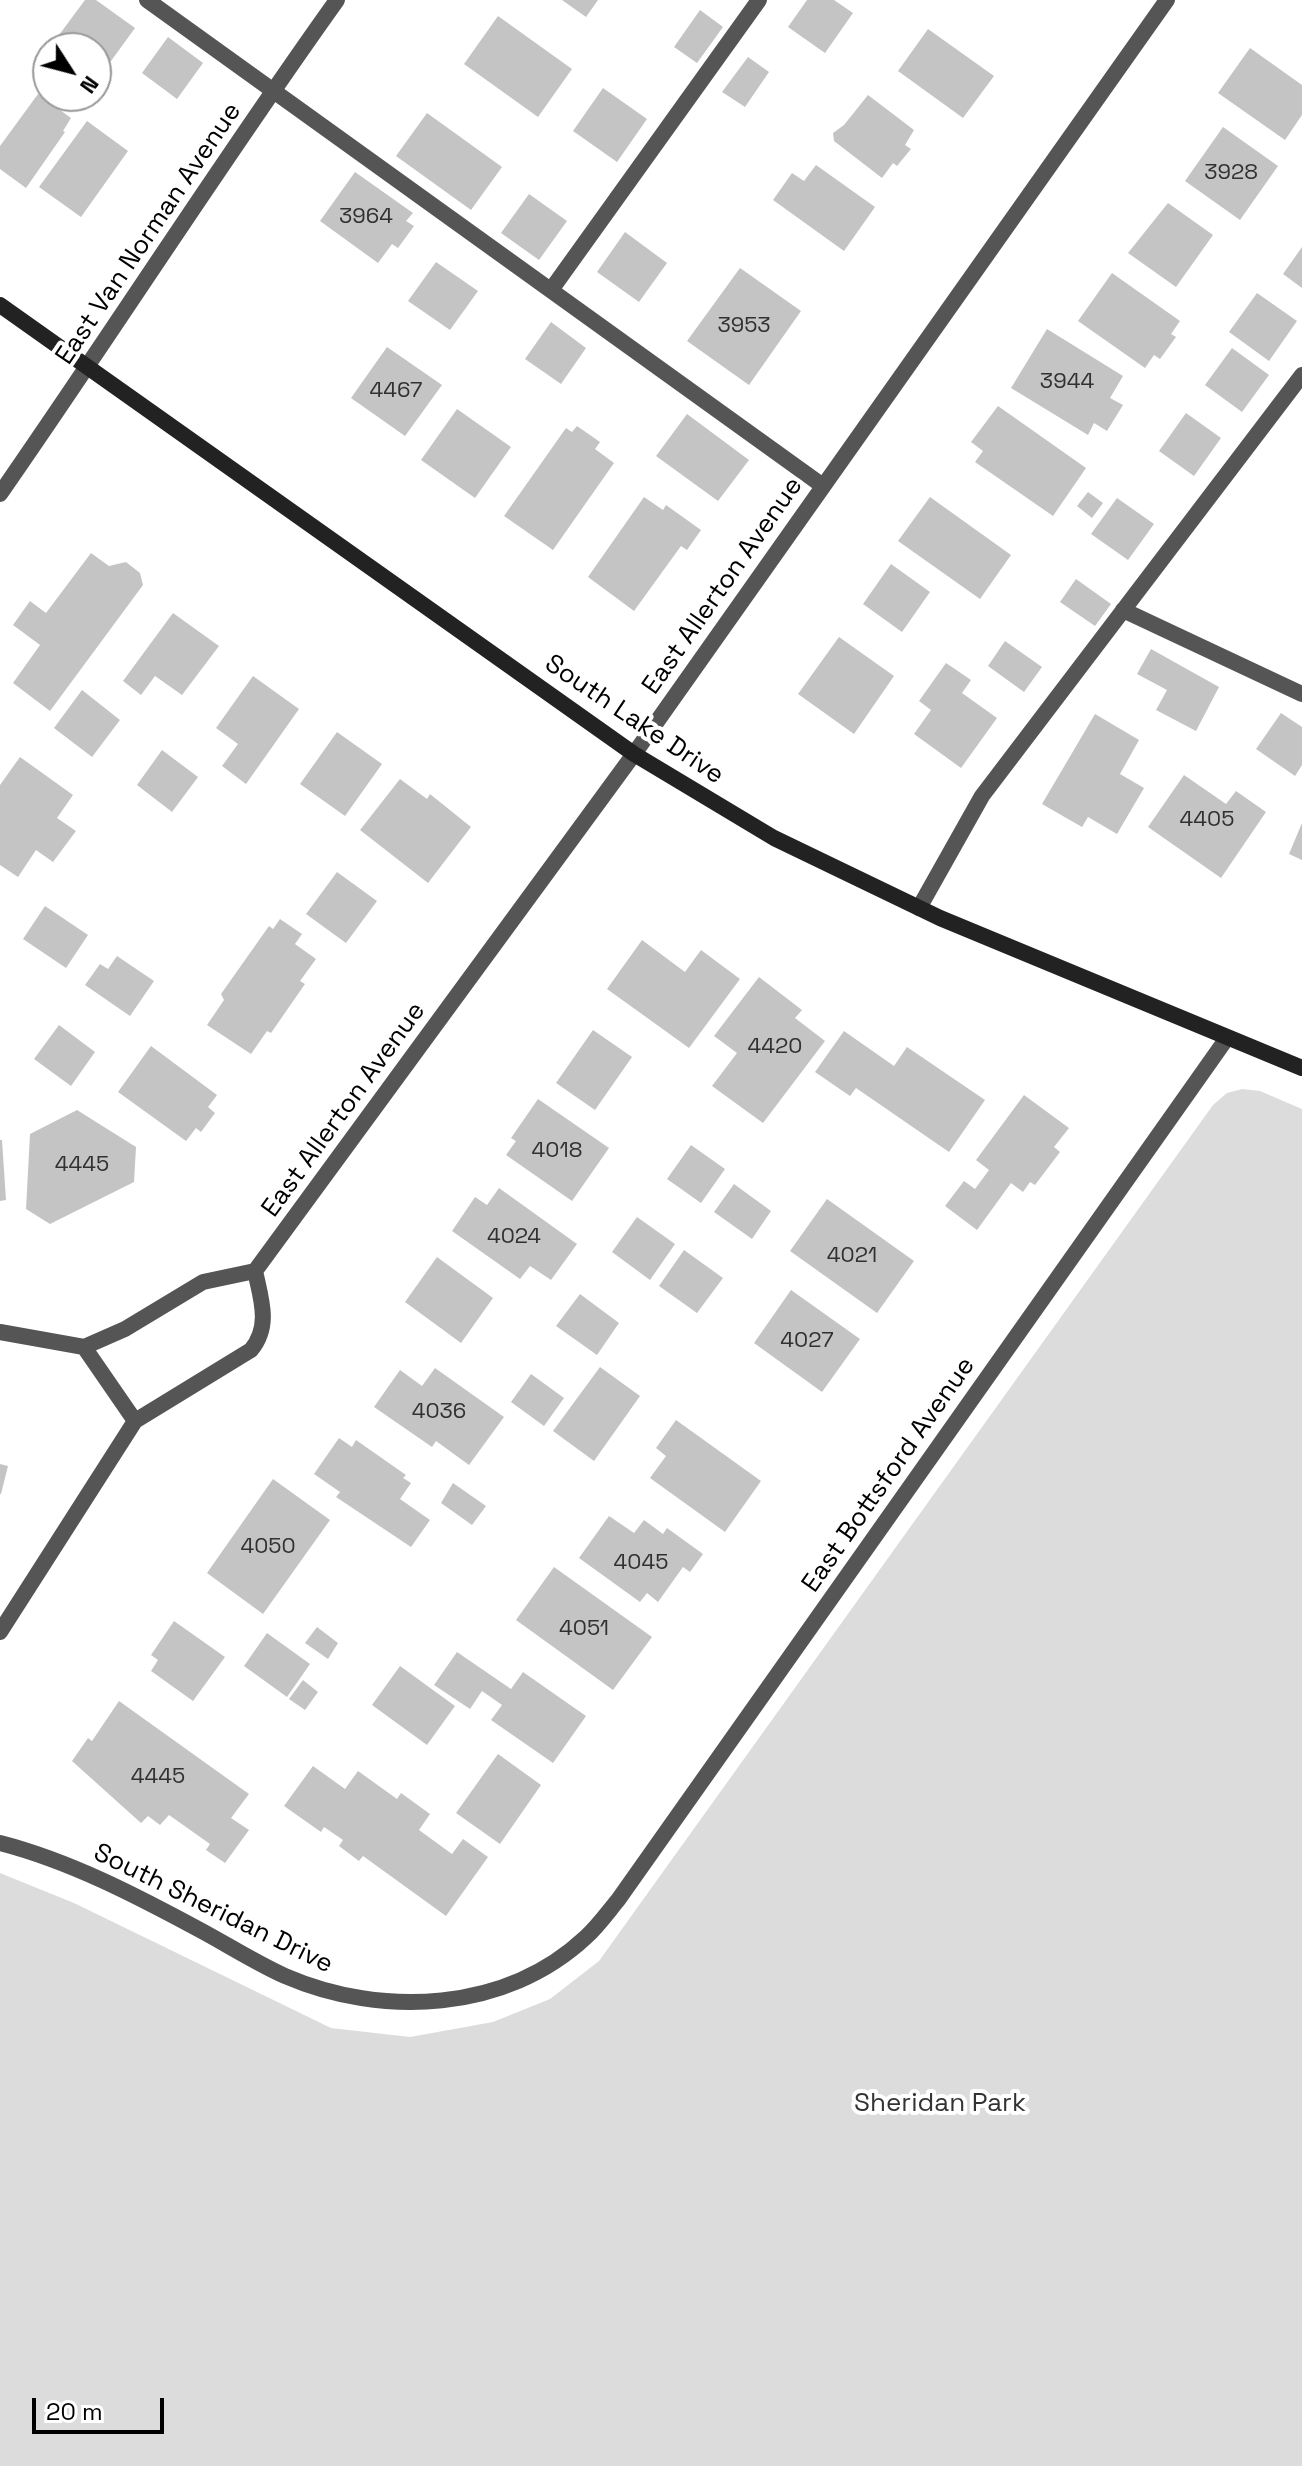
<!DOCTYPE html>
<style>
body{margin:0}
#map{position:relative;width:1302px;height:2466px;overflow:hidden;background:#fff;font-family:"Space Grotesk",sans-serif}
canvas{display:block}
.north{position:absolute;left:32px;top:32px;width:80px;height:80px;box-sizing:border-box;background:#fff;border:2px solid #999;border-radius:50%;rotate:126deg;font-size:22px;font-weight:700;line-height:32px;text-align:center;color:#000}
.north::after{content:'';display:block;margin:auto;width:28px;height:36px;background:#000;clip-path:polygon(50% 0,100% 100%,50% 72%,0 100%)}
.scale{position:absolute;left:32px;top:2398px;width:132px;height:36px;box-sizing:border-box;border:4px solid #000;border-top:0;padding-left:10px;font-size:24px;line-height:28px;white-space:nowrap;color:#000;-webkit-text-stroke:6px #fff;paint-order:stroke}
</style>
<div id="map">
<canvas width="1302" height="2466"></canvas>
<div class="north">N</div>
<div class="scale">20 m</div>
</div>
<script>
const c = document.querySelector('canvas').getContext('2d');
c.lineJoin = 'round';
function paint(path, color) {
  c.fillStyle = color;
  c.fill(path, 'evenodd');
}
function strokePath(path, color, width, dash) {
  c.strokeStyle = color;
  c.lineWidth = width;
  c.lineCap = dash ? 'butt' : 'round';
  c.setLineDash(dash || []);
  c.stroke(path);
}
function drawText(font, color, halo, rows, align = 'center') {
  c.font = font + ' "Space Grotesk",sans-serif';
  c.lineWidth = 8;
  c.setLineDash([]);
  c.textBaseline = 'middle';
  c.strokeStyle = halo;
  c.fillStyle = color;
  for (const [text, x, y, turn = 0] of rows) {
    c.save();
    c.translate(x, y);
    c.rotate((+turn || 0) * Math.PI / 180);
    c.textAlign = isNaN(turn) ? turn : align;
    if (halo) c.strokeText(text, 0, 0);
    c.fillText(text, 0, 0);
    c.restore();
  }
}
paint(new Path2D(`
 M1242 1089 1260 1091 1302 1109V2466H0V1873L74 1903 331 2028 410 2037 493 2022 550 1999 599 1961 1213 1105 1227 1093Z`), '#dcdcdc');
paint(new Path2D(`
 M85 0H96L135 28 103 72 96 67V48H69L56 39Z
 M562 0H598L586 17Z
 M807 0H834L853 13 825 53 788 27Z
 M700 10 723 27 697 63 674 47Z
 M498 16 572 69 538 117 464 64Z
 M928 29 994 76 963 118 898 71Z
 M168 37 203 63 177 99 142 73Z
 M1250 48 1302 85V115L1285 140 1218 93Z
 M748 57 769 72 745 107 722 92Z
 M603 88 647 119 617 162 573 131Z
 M38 94 71 118 63 131 65 132 26 188 0 169V146Z
 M868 95 914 130 905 145 911 149 897 166 893 163 882 178 834 141 833 133 844 125Z
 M427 113 502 167 471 210 396 156Z
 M87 121 128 151 81 217 39 187Z
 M1223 127 1278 166 1240 220 1185 181Z
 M816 165 875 207 844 251 773 200 792 173 804 181Z
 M355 172 413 213 406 221 414 226 398 248 392 244 378 263 320 221Z
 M529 194 567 221 539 260 501 233Z
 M1168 203 1213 235 1176 287 1128 253Z
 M625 232 667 263 639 302 597 272Z
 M1302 247V288L1283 274Z
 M436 262 478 291 450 330 408 301Z
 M740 268 801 311 749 385 687 341Z
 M1112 273 1180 321 1171 334 1176 337 1160 359 1154 355 1145 368 1078 321Z
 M1257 293 1297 321 1269 361 1229 332Z
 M551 322 586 348 561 384 525 359Z
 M1047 329 1123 376 1110 398 1123 405 1107 431 1094 423 1088 435 1011 388Z
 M387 347 442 385 405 436 351 398Z
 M1232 348 1269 375 1242 412 1205 385Z
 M998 406 1086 468 1053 516 975 462 983 451 971 442Z
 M457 409 511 447 475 498 421 460Z
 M1186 413 1221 438 1194 476 1159 451Z
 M687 414 749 460 718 501 656 456Z
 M577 426 600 442 595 449 614 463 553 550 504 516 566 428 572 432Z
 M1088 492 1103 503 1092 518 1077 506Z
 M644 497 663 510 666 505 701 530 687 550 681 546 634 611 588 577Z
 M930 497 1011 555 980 599 898 541Z
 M1117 498 1154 524 1128 560 1091 534Z
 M91 553 109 566 126 562 140 573 143 585 50 711 13 683 40 645 13 625 30 601 46 613Z
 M891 564 930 592 902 632 863 604Z
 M1076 579 1111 604 1095 626 1060 602Z
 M173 613 219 646 182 695 155 676 141 695 123 681Z
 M839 637 894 676 854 734 798 694Z
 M1005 641 1042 667 1024 692 988 666Z
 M1151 649 1219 687 1196 731 1156 710 1167 690 1137 674Z
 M946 663 971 680 962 693 997 718 961 768 914 734 931 710 919 701Z
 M253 676 299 709 246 784 222 766 238 744 216 728Z
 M82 690 120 720 92 757 54 728Z
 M1281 713 1302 727V765L1295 776 1256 749Z
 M1095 714 1139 740 1120 774 1144 788 1117 834 1088 817 1082 827 1042 804Z
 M337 732 382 764 345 816 300 784Z
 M162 750 198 777 172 812 137 785Z
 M20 757 73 795 57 818 76 831 53 862 36 850 18 877 0 865V785Z
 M1184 775 1226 804 1236 791 1266 812 1221 878 1148 827Z
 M400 779 427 799 430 794 471 827 428 883 360 830Z
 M1302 823V860L1289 854Z
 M337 872 377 901 346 943 306 914Z
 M45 906 88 935 66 968 23 939Z
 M280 919 302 934 295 944 316 959 300 981 305 984 271 1033 267 1031 251 1054 207 1025 224 1000 221 994 269 926 273 929Z
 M642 940 685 972 701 950 740 979 689 1048 607 989Z
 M117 956 154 981 130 1016 85 985 100 964 108 969Z
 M759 977 802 1010 795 1018 825 1041 763 1123 712 1086 737 1053 714 1036Z
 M59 1025 95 1052 71 1086 34 1059Z
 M593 1030 632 1057 595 1110 556 1083Z
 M844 1031 894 1066 907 1047 985 1100 949 1152 856 1088 850 1096 815 1072Z
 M151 1046 217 1095 208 1107 215 1113 201 1132 196 1128 186 1141 118 1092Z
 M1024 1095 1069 1128 1054 1147 1060 1152 1035 1185 1030 1182 1023 1192 1011 1183 977 1230 945 1206 964 1181 975 1189 989 1170 976 1160Z
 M538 1099 609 1148 572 1201 506 1155 516 1141 511 1138Z
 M77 1110 136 1147 134 1182 50 1224 26 1209 30 1134Z
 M0 1140H2L6 1200 0 1201Z
 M691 1145 725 1169 701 1203 667 1179Z
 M734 1184 771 1211 752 1239 714 1212Z
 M499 1188 577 1244 551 1280 530 1266 520 1279 452 1231 475 1197 487 1205Z
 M827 1199 914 1261 877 1313 790 1251Z
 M637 1217 675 1244 650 1280 612 1252Z
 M684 1250 723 1278 697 1313 659 1286Z
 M437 1257 493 1298 461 1343 405 1302Z
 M791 1290 860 1339 822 1392 754 1343Z
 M580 1294 619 1323 597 1355 556 1326Z
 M600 1367 640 1396 594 1461 553 1431Z
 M435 1368 504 1417 469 1465 436 1441 432 1447 374 1407 400 1370 422 1386Z
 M531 1374 564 1398 544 1426 511 1402Z
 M676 1420 761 1481 725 1532 650 1478 666 1456 656 1448Z
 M339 1438 352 1447 356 1440 406 1475 403 1478 411 1483 400 1499 430 1520 411 1547 336 1497 340 1492 314 1474Z
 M0 1464 8 1466 1 1494H0Z
 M273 1479 330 1520 263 1614 207 1573Z
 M453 1483 486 1506 472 1525 441 1503Z
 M609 1516 634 1533 644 1520 663 1534 667 1528 703 1554 690 1572 683 1567 658 1602 647 1593 640 1602 579 1558Z
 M554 1567 652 1637 613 1690 516 1620Z
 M174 1621 225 1657 193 1701 151 1671 158 1660 151 1655Z
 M317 1627 338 1643 328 1659 305 1643Z
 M267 1633 310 1664 287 1697 244 1666Z
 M457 1652 511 1689 523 1672 586 1716 553 1763 491 1720 502 1705 482 1691 470 1709 434 1685Z
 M400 1666 455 1706 427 1745 372 1705Z
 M303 1680 318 1692 305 1710 289 1699Z
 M119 1701 249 1794 231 1818 249 1830 225 1863 206 1850 210 1844 169 1815 160 1825 148 1816 141 1823 72 1761 88 1738 92 1741Z
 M498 1754 541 1785 500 1844 456 1813Z
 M313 1766 345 1789 358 1771 397 1799 401 1793 430 1814 419 1830 452 1854 463 1839 488 1857 446 1916 363 1856 359 1861 339 1846 343 1840 324 1827 321 1832 284 1806Z`), '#c4c4c4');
strokePath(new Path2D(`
 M147 0 823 486
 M551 290 759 0
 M1123 610 1302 694
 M919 908 982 796 1302 375`), '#555', 16);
strokePath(new Path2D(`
 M0 494C114 330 221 162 337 0
 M255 1271 634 754 1167 0
 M0 1332 84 1347
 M0 1632 135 1421 251 1350C271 1326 261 1299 255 1271L203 1282 125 1329 84 1347 135 1421
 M0 1843C70 1861 137 1896 200 1930 228 1945 256 1963 285 1976 382 2018 506 2012 586 1937 598 1926 608 1912 618 1900L1227 1038`), '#555', 16);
strokePath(new Path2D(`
 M0 305 634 754 774 838 940 918 1302 1068`), '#222', 16);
drawText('22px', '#313131', null, [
 ["3928",1231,173],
 ["3964",366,217],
 ["3953",744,326],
 ["3944",1067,382],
 ["4467",396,391],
 ["4405",1207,820],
 ["4420",775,1047],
 ["4018",557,1151],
 ["4445",82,1165],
 ["4024",514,1237],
 ["4021",852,1256],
 ["4027",807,1341],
 ["4036",439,1412],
 ["4050",268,1547],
 ["4045",641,1563],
 ["4051",584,1629],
 ["4445",158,1777]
]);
drawText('26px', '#000', '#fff', [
 ["East Van Norman Avenue",149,234,-56],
 ["East Allerton Avenue",723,586,-55],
 ["South Lake Drive",634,720,34],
 ["East Allerton Avenue",344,1110,-54],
 ["East Bottsford Avenue",889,1475,-55],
 ["South Sheridan Drive",213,1909,26]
]);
drawText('26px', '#333', '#fff', [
 ["Sheridan Park",940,2104]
]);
</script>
